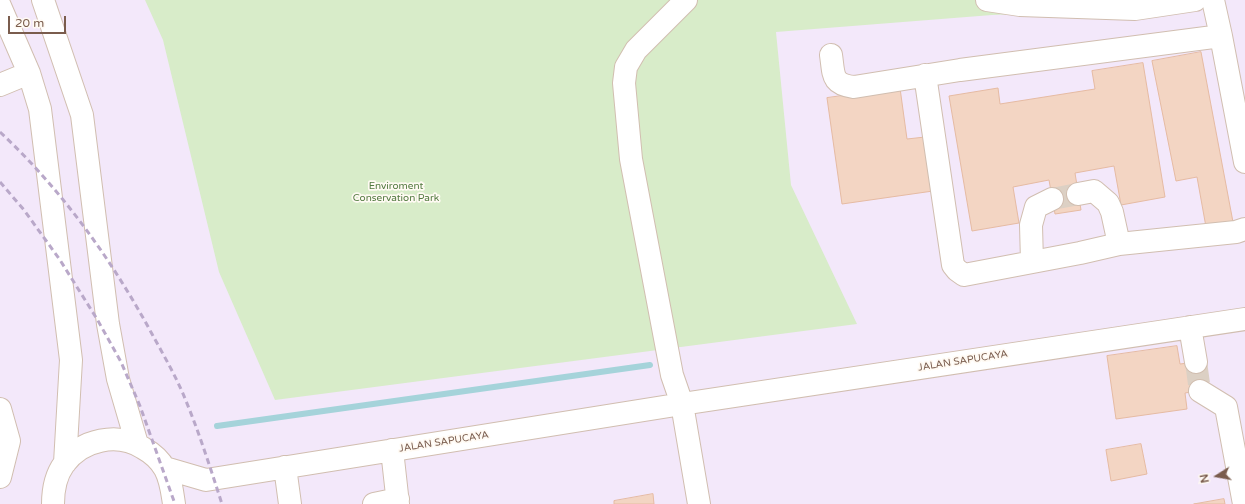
<!DOCTYPE html>
<style>
body{margin:0}
#map{position:relative;width:1245px;height:504px;overflow:hidden;background:#fdf6ec;font-family:"Varela Round",sans-serif}
canvas{display:block}
.north{position:absolute;left:1197px;top:456px;width:40px;height:40px;-webkit-text-stroke:3px #fffaf3;paint-order:stroke;rotate:259deg;font-size:11px;font-weight:700;line-height:16px;text-align:center;color:#7a5c4d}
.north::after{content:'';display:block;margin:auto;width:14px;height:18px;background:#7a5c4d;clip-path:polygon(50% 0,100% 100%,50% 72%,0 100%)}
.scale{position:absolute;left:8px;top:16px;width:58px;height:18px;box-sizing:border-box;border:2px solid #7a5c4d;border-top:0;padding-left:5px;font-size:12px;line-height:14px;white-space:nowrap;color:#7a5c4d;-webkit-text-stroke:3px #fffaf3;paint-order:stroke}
</style>
<div id="map">
<canvas width="1245" height="504"></canvas>
<div class="north">N</div>
<div class="scale">20 m</div>
</div>
<script>
const c = document.querySelector('canvas').getContext('2d');
c.lineJoin = 'round';
function paint(path, color) {
  c.fillStyle = color;
  c.fill(path, 'evenodd');
}
function strokePath(path, color, width, dash) {
  c.strokeStyle = color;
  c.lineWidth = width;
  c.lineCap = dash ? 'butt' : 'round';
  c.setLineDash(dash || []);
  c.stroke(path);
}
function drawText(font, color, halo, rows, align = 'center') {
  c.font = font + ' "Varela Round",sans-serif';
  c.lineWidth = 3.5;
  c.setLineDash([]);
  c.textBaseline = 'middle';
  c.strokeStyle = halo;
  c.fillStyle = color;
  for (const [text, x, y, turn = 0] of rows) {
    c.save();
    c.translate(x, y);
    c.rotate((+turn || 0) * Math.PI / 180);
    c.textAlign = isNaN(turn) ? turn : align;
    if (halo) c.strokeText(text, 0, 0);
    c.fillText(text, 0, 0);
    c.restore();
  }
}
paint(new Path2D(`
 M0 0H1245V504H0Z`), '#f3e8fa');
paint(new Path2D(`
 M145 0H1197L1198 7 992 15 776 32 791 185 857 324 275 400 219 272 163 40Z`), '#d8ecc9');
strokePath(new Path2D(`
 M217 426 650 365`), '#a5d3da', 6);
const building = new Path2D(`
 M1201 52 1233 222 1206 227 1197 177 1176 181 1152 61Z
 M1143 63 1165 197 1121 205 1114 166 1075 173 1081 210 1055 214 1049 180 1013 187 1019 223 972 231 949 96 998 88 1000 104 1095 89 1092 71Z
 M900 88 907 139 925 137 933 191 842 204 827 98Z
 M1177 346 1180 364 1204 361 1209 389 1185 393 1187 409 1116 419 1107 356Z
 M1141 444 1147 474 1111 481 1106 450Z
 M653 494 654 504H614V501Z
 M1224 499 1225 504H1194Z`);
paint(building, '#f3d5c3');
strokePath(building, '#e6bba3', 1);
strokePath(new Path2D(`
 M1052 199 1078 194
 M1196 362 1200 391`), '#dcd0c4', 22, [22, 11]);
const minor = new Path2D(`
 M43 0 82 115 108 324 118 379 137 444
 M686 0 636 50 626 67 624 83 631 159 672 375 682 404 699 504
 M987 0 1020 5 1135 9 1195 0
 M0 6 29 73 40 109 71 360 65 463
 M1221 36 1245 162
 M831 55C834 75 831 84 854 87L960 70 1221 36 1213 0
 M925 75 953 265 957 270 964 275 1080 253 1119 244 1236 232 1245 229
 M0 85 29 73
 M1078 194 1094 191 1108 203 1112 212 1119 244
 M1032 262 1031 225 1036 207 1052 199
 M1190 327 1196 362
 M1200 391 1226 407 1244 504
 M0 409 9 441 0 477
 M392 450 398 504
 M285 467 290 504
 M165 468 206 480 682 404 1245 319
 M53 504C53 490 56 475 64 464 82 439 118 432 143 448 152 453 160 460 165 469 171 480 172 491 174 504
 M374 504 398 499`);
strokePath(minor, '#d1beb0', 24);
strokePath(minor, '#fff', 22);
strokePath(new Path2D(`
 M0 132C62 190 112 260 152 334 164 356 177 378 186 401 200 435 211 470 222 504
 M0 182 24 210 60 260 97 319 121 362 140 406 175 504`), '#b9a8c9', 3, [6, 4]);
drawText('10px', '#537a41', '#fffaf3', [
 ["Enviroment",396,186],
 ["Conservation Park",396,198]
]);
drawText('10px', '#7a5c4d', '#fffaf3', [
 ["JALAN SAPUCAYA",963,361,-9],
 ["JALAN SAPUCAYA",444,442,-9]
]);
</script>
